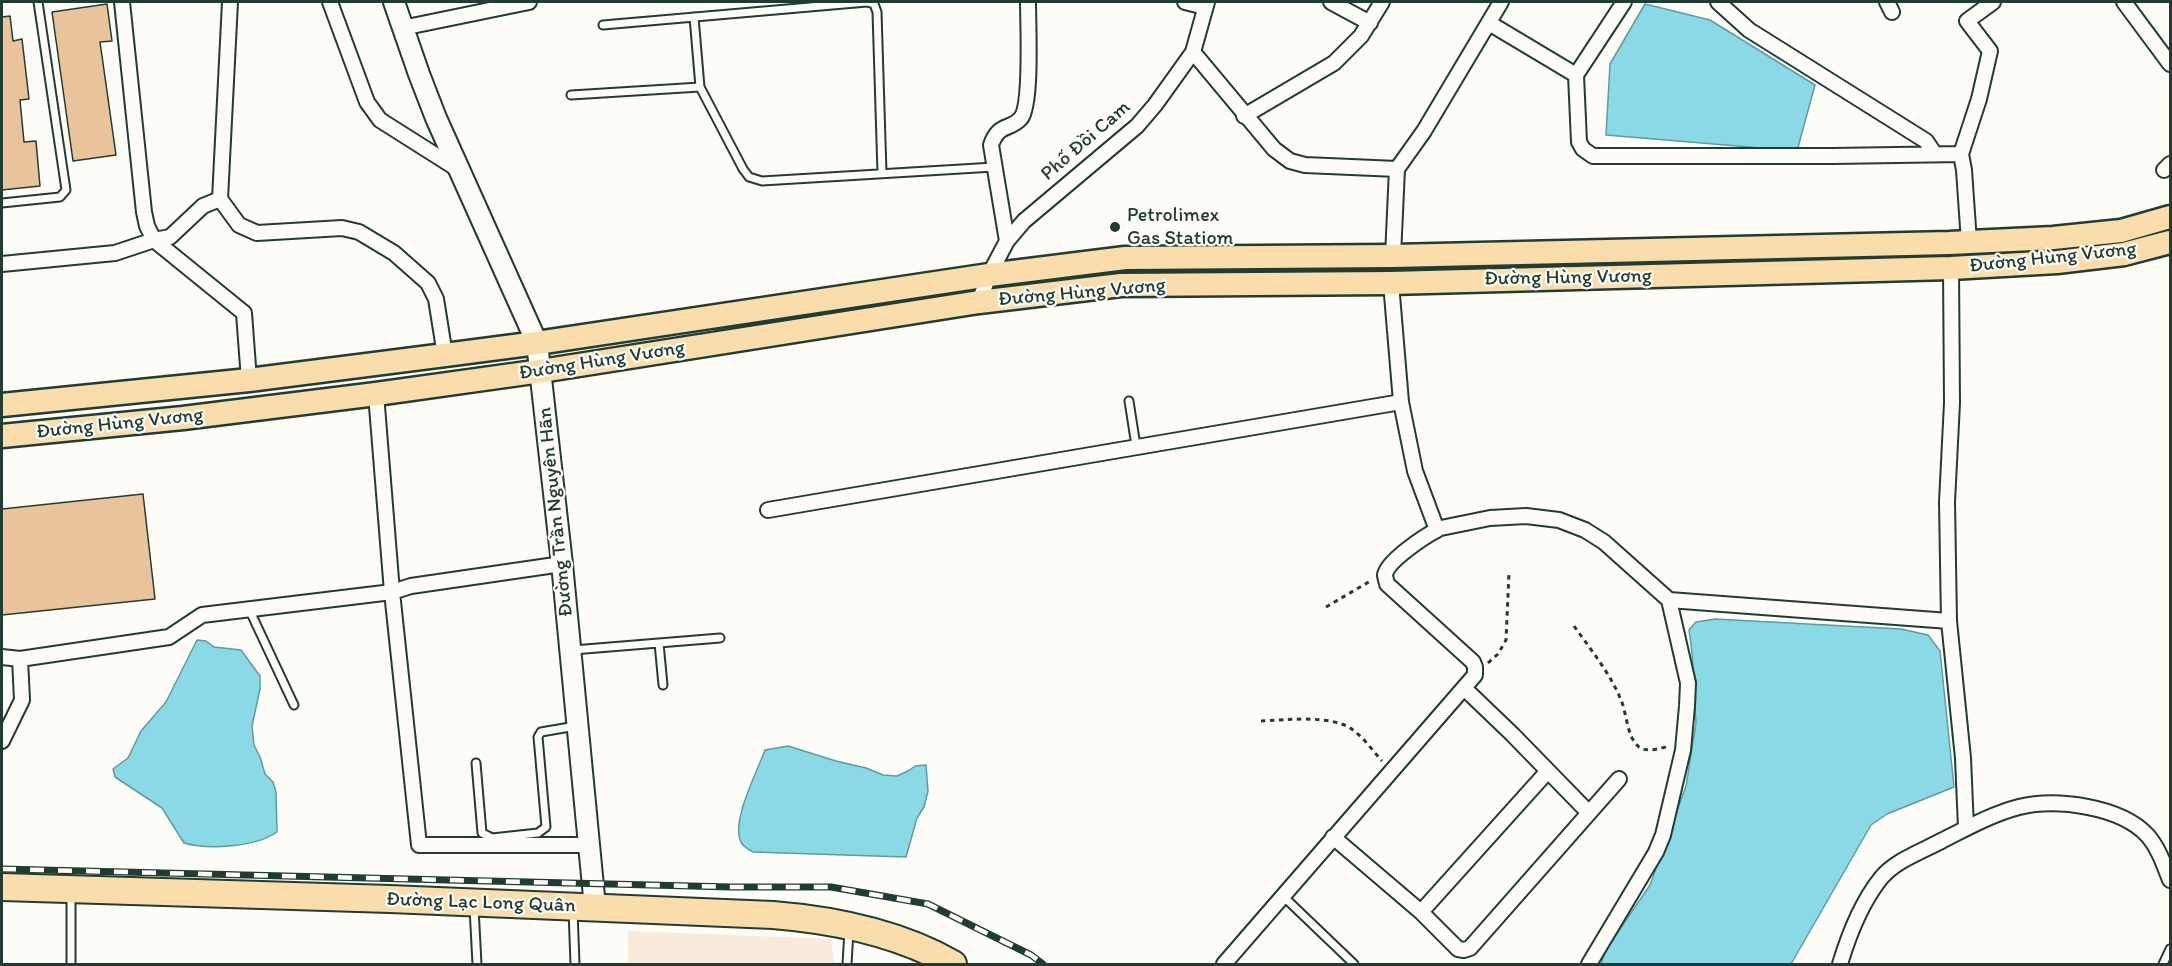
<!DOCTYPE html>
<meta charset="utf-8">
<style>
body{margin:0}
#map{position:relative;width:2172px;height:966px;overflow:hidden;background:#fdfcf7;font-family:Itim,sans-serif}
canvas{display:block}
.frame{position:absolute;inset:0;border:3px solid #1f3d34;pointer-events:none}
</style>
<div id="map">
<canvas width="2172" height="966"></canvas>
<div class="frame"></div>
</div>
<script>
const c = document.querySelector('canvas').getContext('2d');
c.lineJoin = 'round';
function paint(path, color) {
  c.fillStyle = color;
  c.fill(path, 'evenodd');
}
function strokePath(path, color, width, dash) {
  c.strokeStyle = color;
  c.lineWidth = width;
  c.lineCap = dash ? 'butt' : 'round';
  c.setLineDash(dash || []);
  c.stroke(path);
}
function drawText(font, color, halo, rows, align = 'center') {
  c.font = font + ' Itim,sans-serif';
  c.lineWidth = 4.5;
  c.setLineDash([]);
  c.textBaseline = 'middle';
  c.strokeStyle = halo;
  c.fillStyle = color;
  for (const [text, x, y, turn = 0] of rows) {
    c.save();
    c.translate(x, y);
    c.rotate((+turn || 0) * Math.PI / 180);
    c.textAlign = isNaN(turn) ? turn : align;
    if (halo) c.strokeText(text, 0, 0);
    c.fillText(text, 0, 0);
    c.restore();
  }
}
paint(new Path2D(`
 M628 931 831 939 834 962 873 964H628Z`), '#f8ebdb');
const water = new Path2D(`
 M1645 4 1710 20 1815 85 1797 151 1606 135 1610 64Z
 M1715 619 1901 629 1928 635 1940 651 1954 787 1887 814 1871 825 1791 964H1601L1605 951 1650 885 1686 786 1696 723 1692 652 1689 630 1696 622Z
 M197 640 206 641 214 647 241 650 260 676V689L252 726 254 745 260 757 265 774 273 782 276 792 277 832C256 847 208 850 184 843L162 808 115 777 113 769 128 758 141 731 166 702Z
 M788 746 836 761 866 768 883 775 897 776 908 771 915 766 926 765 928 791 924 807 917 818 906 857 753 852C750 850 744 847 742 844 729 824 758 770 765 750Z`);
paint(water, '#8ad9e6');
strokePath(water, '#5f9b9f', 1.5);
const building = new Path2D(`
 M107 4 112 41 100 42 116 155 73 161 52 12Z
 M10 16 13 41 22 39 29 99 20 100 24 142 36 141 40 186 2 190V17Z
 M143 494 155 599 2 615V509Z`);
paint(building, '#ebc39b');
strokePath(building, '#1f3d34', 1.5);
const lane = new Path2D(`
 M694 17 700 87
 M603 25 867 2 874 4 877 12 882 173
 M571 95 700 87 743 169 749 177 762 181 994 167
 M2 203 60 197 66 190 38 2
 M1129 401 1136 446
 M249 609 294 705
 M659 643 663 685
 M573 650 720 638
 M476 763 482 833 492 838 538 833 546 827 538 737 541 732 576 726
 M1284 897 1354 964
 M474 907 477 964
 M573 910 575 964
 M71 964V894
 M847 964 849 931
 M2163 964 2170 949`);
const street = new Path2D(`
 M122 2 144 212 147 226 154 240 244 313 249 380
 M230 2 220 199 239 225 257 233 342 228 359 232 394 253 428 283 436 299 445 355
 M330 2 367 102 380 120 459 170
 M1185 2 1205 7
 M1331 2 1370 23
 M1624 2 1576 75 1579 142 1583 149 1593 156H1833L1961 154 1964 170 1969 242
 M1718 2 1749 30 1926 141 1934 153
 M1887 2 1892 12
 M2124 2 2170 64
 M1489 23 1576 75
 M402 28 529 2
 M1193 52 1274 149 1290 161 1305 165 1397 169
 M1244 116 1334 63 1361 36 1382 2
 M1961 154 1979 99 1990 51 1967 21 1993 2
 M2164 170 2170 164
 M1007 241 991 145C999 122 1010 131 1021 118 1032 104 1028 22 1028 2
 M1393 256 1397 169 1424 131 1501 2
 M2 264 115 253 154 240 170 237 203 206 220 199
 M1951 268 1952 403 1947 502 1949 621 1963 758 1966 828
 M979 302 989 275 1007 241 1024 221 1137 126 1155 105 1193 52 1207 2
 M376 394 392 592 419 845H590
 M768 510 1401 402
 M1436 529 1490 518 1526 516 1559 520 1585 530 1604 542 1669 600 1688 683 1687 706 1683 750 1663 835 1656 852 1589 964
 M1669 600 1949 621
 M2 657 20 659 169 637 202 615 392 592 411 586 562 564
 M1464 688 1512 734 1589 813
 M2 741 22 700 20 659
 M1333 837 1421 912 1458 949 1464 950 1470 948 1619 779
 M1421 912 1547 772
 M1224 964 1475 675V667L1473 662 1387 584C1387 583 1385 577 1385 575 1387 561 1425 536 1437 530L1415 471 1401 402 1391 283
 M1840 964C1849 934 1861 903 1881 878 1896 860 1923 851 1943 840 1967 828 1992 814 2019 807 2056 798 2121 806 2148 836 2159 849 2164 865 2170 880`);
const secondary = new Path2D(`
 M394 2 419 74 436 118 537 343 562 564 595 907`);
const primary = new Path2D(`
 M2 405 249 380 445 355 537 343 989 275 1125 258 1393 256 1949 243 2053 238 2121 231 2170 217
 M2 436 183 418 376 394 541 371 979 302 1121 285 1391 283 1951 268 2057 262 2124 254 2170 242`);
const highway = new Path2D(`
 M2 887 390 899 773 915C835 920 899 933 953 964`);
strokePath(lane, '#1f3d34', 11);
strokePath(street, '#1f3d34', 18);
strokePath(secondary, '#1f3d34', 24);
strokePath(primary, '#1f3d34', 27);
strokePath(highway, '#1f3d34', 30);
strokePath(new Path2D(`
 M1326 607 1372 580
 M1574 626C1591 650 1610 673 1621 700 1627 714 1627 738 1639 747 1647 753 1661 748 1670 746
 M1488 663 1498 654 1506 640 1509 573
 M1261 721C1286 720 1332 714 1353 730 1364 738 1373 751 1382 761`), '#1f3d34', 3, [4.5, 4.5]);
strokePath(lane, '#fdfcf7', 7);
strokePath(street, '#fdfcf7', 14);
strokePath(secondary, '#fdfcf7', 20);
strokePath(primary, '#faddab', 22);
strokePath(highway, '#faddab', 26);
const rail = new Path2D(`
 M2 869 731 887H831L928 904 1031 955 1043 964`);
strokePath(rail, '#1f3d34', 7);
strokePath(rail, '#fdfcf7', 4.5, [14]);
for (const [x, y, r, color] of [
 [1115,227,6,"#1f3d34"]
]) {
  const dot = new Path2D();
  dot.arc(x, y, r, 0, 2 * Math.PI);
  c.fillStyle = color;
  c.fill(dot);
  strokePath(dot, '#fdfcf7', 2);
}
drawText('20px', '#1f3d34', '#fdfcf7', [
 ["Phố Đồi Cam",1086,141,-41],
 ["Đường Hùng Vương",2053,258,-6],
 ["Đường Hùng Vương",1568,278,-1],
 ["Đường Hùng Vương",1082,293,-5],
 ["Đường Hùng Vương",602,361,-9],
 ["Đường Hùng Vương",120,424,-6],
 ["Đường Trần Nguyên Hãn",556,512,-96],
 ["Đường Lạc Long Quân",481,903,2]
]);
drawText('20px', '#1f3d34', '#fdfcf7', [
 ["Petrolimex",1127,216],
 ["Gas Statiom",1127,239]
], 'left');
</script>
